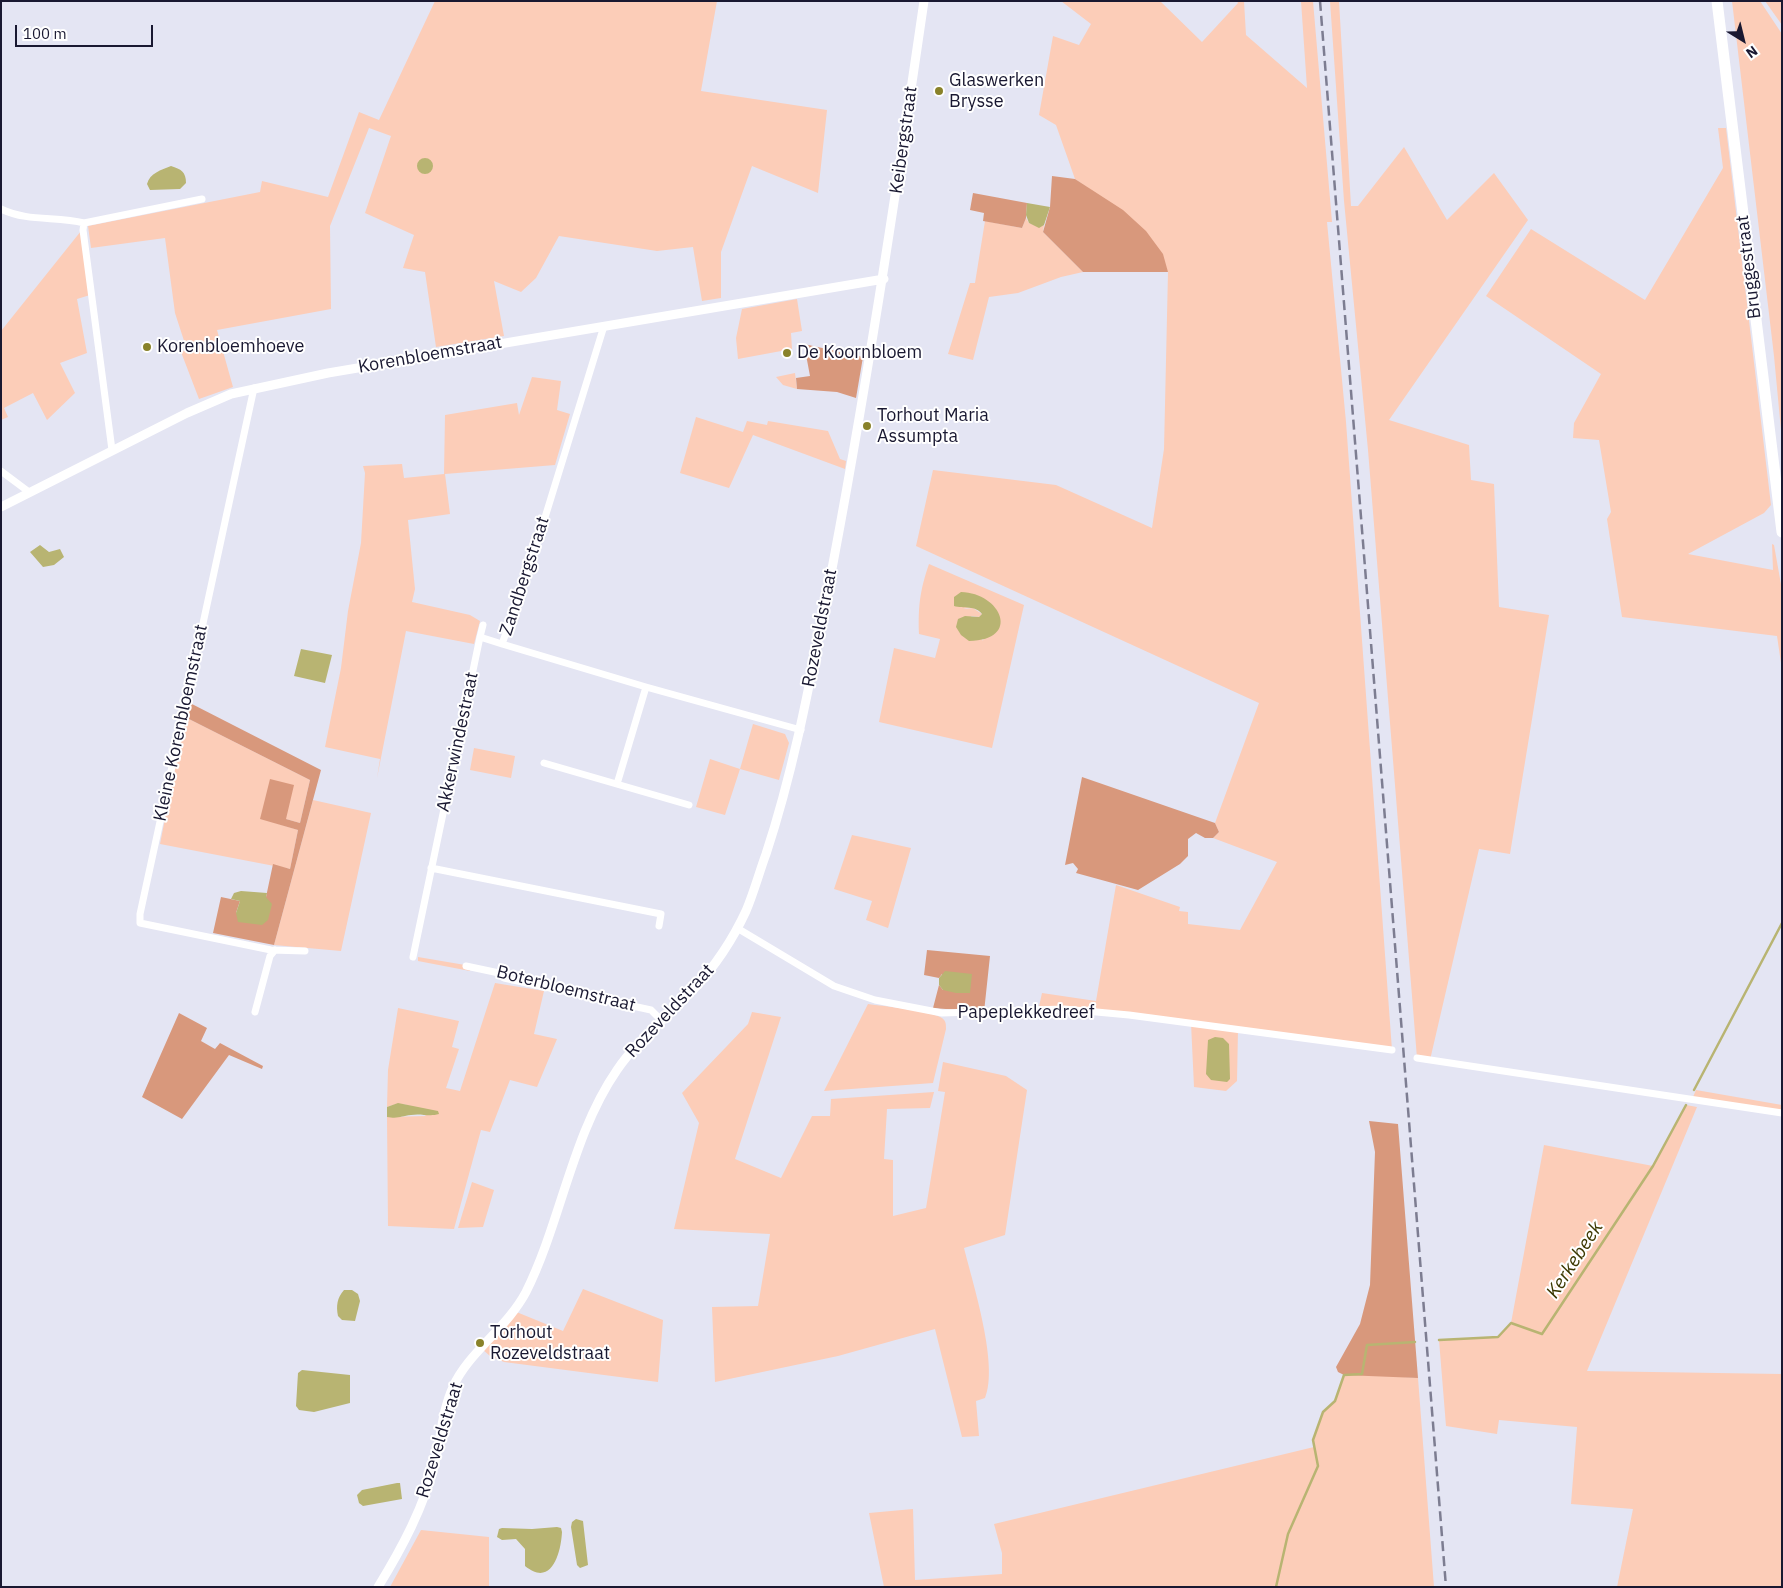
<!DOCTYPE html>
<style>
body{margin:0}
#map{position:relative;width:1783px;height:1588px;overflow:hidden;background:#e4e5f3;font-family:"IBM Plex Sans",sans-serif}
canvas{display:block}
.frame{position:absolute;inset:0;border:2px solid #191831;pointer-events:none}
.north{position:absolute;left:1718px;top:15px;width:50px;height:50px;-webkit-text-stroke:4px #fff;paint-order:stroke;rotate:144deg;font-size:14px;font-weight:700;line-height:20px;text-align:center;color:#191831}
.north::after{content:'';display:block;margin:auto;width:18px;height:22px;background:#191831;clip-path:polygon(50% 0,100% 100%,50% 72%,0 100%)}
.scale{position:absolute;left:15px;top:25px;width:138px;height:22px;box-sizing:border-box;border:2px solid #191831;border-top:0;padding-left:6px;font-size:15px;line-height:18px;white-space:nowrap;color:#191831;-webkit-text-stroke:4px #fff;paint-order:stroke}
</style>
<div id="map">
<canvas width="1783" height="1588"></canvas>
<div class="frame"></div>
<div class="north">N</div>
<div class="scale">100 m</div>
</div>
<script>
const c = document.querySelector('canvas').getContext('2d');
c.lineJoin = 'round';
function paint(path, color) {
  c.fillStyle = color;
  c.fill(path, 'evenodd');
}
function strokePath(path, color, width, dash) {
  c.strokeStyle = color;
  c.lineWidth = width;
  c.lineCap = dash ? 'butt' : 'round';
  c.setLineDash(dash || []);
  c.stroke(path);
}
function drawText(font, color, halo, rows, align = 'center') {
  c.font = font + ' "IBM Plex Sans",sans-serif';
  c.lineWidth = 4;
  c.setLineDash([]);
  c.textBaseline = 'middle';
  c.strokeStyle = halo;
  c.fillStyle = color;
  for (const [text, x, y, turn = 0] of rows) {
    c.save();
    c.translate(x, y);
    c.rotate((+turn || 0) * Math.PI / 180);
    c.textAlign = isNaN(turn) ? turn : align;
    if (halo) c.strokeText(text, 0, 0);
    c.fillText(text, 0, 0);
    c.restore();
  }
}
paint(new Path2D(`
 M435 1H717L701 91 827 110 818 193 752 166 721 252V298L702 301 693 247 657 251 559 236 536 278 521 292 494 281 504 336 436 347 425 272 403 268 414 235 365 213 391 136 369 128 330 226 331 309 217 330 233 387 199 399 181 352 187 350 175 313 165 238 91 248 88 226 260 192 262 181 328 197 359 112 379 120Z
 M1061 1H1160L1202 42 1238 3 1237 1H1244L1246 35 1307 88 1301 1H1313L1332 222H1327L1346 422 1392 1050 1238 1030 1237 1081 1226 1091 1194 1087 1191 1023 1129 1015 1038 1011 1042 993 1096 1001 1116 885 1180 907 1179 911 1188 912V924L1240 930 1277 862 1213 838 1219 832 1215 823 1259 703 916 546 933 470 1056 485 1152 528 1164 449 1168 272 1091 190 1075 179 1056 125 1039 115 1053 36 1079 45 1091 24Z
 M1330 1H1339L1351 206H1358L1404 147 1447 220 1494 173 1528 220 1389 420 1469 445 1471 480 1494 484 1499 607 1549 615 1510 854 1479 849 1430 1060 1417 1058 1368 450 1344 201Z
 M1732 1H1760L1782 34V441L1774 356Z
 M1765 1H1782V25Z
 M1718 128H1726L1771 505 1764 513 1688 554 1773 570 1772 544 1774 545 1782 590V670L1777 636 1622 617 1607 519 1611 512 1599 440 1573 438 1574 423 1601 374 1486 296 1531 229 1645 300 1723 168Z
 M1026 218 1029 223 1039 227 1044 225 1043 232 1083 272 1061 277 1018 293 989 297 973 360 948 354 970 283H975L985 221 1022 228Z
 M81 231 90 295 77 299 87 353 60 363 75 393 47 420 33 393 4 408 8 417 1 420V331Z
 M797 299 802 331 791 333 792 349 738 359 736 338 742 309Z
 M795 373 797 389 783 385 776 377Z
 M532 377 561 381 557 410 570 414 555 465 445 474 450 514 408 520 415 589 412 602 470 615 480 621 474 644 406 631 377 778 380 759 325 747 341 668 348 611 361 543 365 473 363 466 402 464 404 478 444 474 445 415 517 403 519 415Z
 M696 417 743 432 747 421 767 425 768 421 828 431 840 459 846 461 845 469 753 435 729 488 680 473Z
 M929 564 1024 605 992 748 879 722 894 648 935 658 940 639 919 634C918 606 920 590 929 564ZM988 602 983 641 971 616 979 617 982 614 973 608 963 609Z
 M185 717 310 780 300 823 286 819 260 818 298 830 290 869 160 844Z
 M753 724 785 734 789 743 779 780 740 769Z
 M474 748 515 756 511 778 470 770Z
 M710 759 740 769 725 815 696 807Z
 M313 800 371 813 341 951 274 945Z
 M852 835 911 848 888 928 866 920 872 901 834 889Z
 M418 957 471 966 470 971 418 961Z
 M495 983 544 991 534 1034 557 1039 537 1087 510 1080 490 1132 481 1130 454 1229 388 1226 387 1117 426 1116C412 1106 404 1100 387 1107L388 1070 398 1008 459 1021 452 1047 459 1049 446 1088 460 1091Z
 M868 1004C883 1006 932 1011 942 1018 946 1021 946 1024 946 1029L933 1083 824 1091Z
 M752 1012 781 1017 735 1159 781 1178 812 1116H830L831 1099 934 1092 930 1108 887 1109 884 1159 893 1160V1216L926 1208 945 1092 938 1091 943 1062 1006 1076 1027 1090 1005 1235 964 1248C973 1284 999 1365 985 1398L976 1401 979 1436 962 1437 935 1329 838 1356 715 1382 712 1307 758 1306 770 1234 674 1229 699 1123 682 1093 748 1024Z
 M1696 1090 1782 1105V1111L1693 1097Z
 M1686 1105 1697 1107 1587 1371 1782 1374V1587H1617L1633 1509 1571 1504 1577 1427 1499 1420 1497 1434 1446 1426 1439 1340 1498 1337 1511 1323 1544 1145 1653 1166Z
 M472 1182 494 1190 483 1227 458 1228Z
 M583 1289 663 1320 658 1382 504 1362 490 1356 482 1349 514 1311 563 1331Z
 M1362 1374 1418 1378 1434 1587H884L869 1513 913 1509 915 1580 1002 1574V1553L994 1524 1314 1447 1313 1440 1323 1412 1335 1401 1344 1375Z
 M421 1530 489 1537V1587H390Z`), '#fccdb8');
paint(new Path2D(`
 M1052 176 1075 179 1123 210 1146 231 1163 254 1168 272H1083L1043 232 1050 207Z
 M973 193 1027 203 1026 218 1022 228 983 221 984 213 970 210Z
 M804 344 863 357 856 398 837 392 797 389 796 378 810 376Z
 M188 702 321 770 274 945 213 933 221 897 240 901 236 913 266 897 273 864 290 869 298 830 260 819 270 779 294 785 286 819 300 823 310 780 185 717Z
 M1082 777 1215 823 1219 832 1213 838H1205L1196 833 1188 839V856L1180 864 1138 890 1076 873 1078 869 1073 863 1065 865Z
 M927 950 990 956 984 1012 933 1008 939 985 943 990 942 974 939 978 924 975Z
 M179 1013 207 1028 201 1041 215 1049 220 1043 263 1066 262 1069 229 1055 182 1119 142 1097Z
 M1369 1121 1398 1124 1418 1378 1344 1375 1338 1372 1336 1367 1360 1324 1370 1285 1375 1152Z`), '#d8987c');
paint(new Path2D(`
 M417 166a8 8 0 1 1 16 0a8 8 0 1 1-16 0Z
 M171 166C181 169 186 172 186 183L180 189 150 190 147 184C150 173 161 170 171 166Z
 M1027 203 1050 207 1044 225 1039 228 1029 223 1026 215Z
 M40 545 49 552 60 549 64 557 54 565 43 567 30 552Z
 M961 592C1001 593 1022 640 969 641L961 635 956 627 958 619 965 616 979 617 982 614C976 605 963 609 954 606V597Z
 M301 649 332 655 325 683 294 676Z
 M241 891 267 893 266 897 272 904 268 920 262 925 238 922 236 913 240 901 231 899 234 893Z
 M945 971 972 974 970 993H956L943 990 939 985V978Z
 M1215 1037 1223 1038 1229 1044 1230 1079 1227 1082 1211 1080 1206 1074 1208 1040Z
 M398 1103 438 1111 439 1114C429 1117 421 1113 411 1115 401 1116 399 1119 387 1117V1107Z
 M344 1290H352L358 1294 360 1301 355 1321 342 1320 338 1316C336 1306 337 1298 344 1290Z
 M302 1370 350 1375V1403L314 1412 299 1410 296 1406 298 1373Z
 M397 1483H400L402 1499 363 1506 359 1503 357 1495 362 1490Z
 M576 1519 583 1521 588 1565 580 1568 577 1565 571 1527 572 1522Z
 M557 1527 561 1528 562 1532C561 1552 552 1588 525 1566V1549L516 1539 502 1540 497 1537 499 1529 502 1528 532 1529Z`), '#b8b472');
strokePath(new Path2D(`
 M1694 1090 1782 923
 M1439 1340 1498 1337 1511 1323 1542 1334 1653 1166 1686 1105
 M1276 1587 1288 1534 1318 1466 1313 1440 1323 1412 1335 1401 1344 1375 1362 1374 1367 1345 1415 1342`), '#b8b472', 2.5);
strokePath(new Path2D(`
 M1 209C28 222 56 216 84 223L83 230 112 450
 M84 223 202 199
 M604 326 530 566 502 644 646 687 801 730
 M254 388 140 914V923L271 950 305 951
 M1 471 29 492
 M480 637 483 625
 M544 763 689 805
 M617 784 646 687
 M431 868 661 914 659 926
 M737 928 834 986 875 1000 942 1013 1064 1009 1129 1015 1392 1050
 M413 957 480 637 502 644
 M466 966 499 973 504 978 651 1010 661 1020
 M255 1012 270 956 275 950
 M1417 1058 1782 1113`), '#fff', 7);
strokePath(new Path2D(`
 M1 507 187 413 231 394 328 373 884 279
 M378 1587C402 1548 424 1507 435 1462 441 1437 442 1411 453 1387 467 1354 507 1328 526 1292 561 1222 572 1135 617 1070 638 1039 669 1016 694 989 715 966 733 939 746 911 754 892 759 873 766 854 794 769 810 682 827 595 865 398 895 200 924 1`), '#fff', 9);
strokePath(new Path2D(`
 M1717 1 1782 532`), '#fff', 11);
strokePath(new Path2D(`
 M1320 1 1446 1587`), '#7d7d91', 2.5, [10, 5]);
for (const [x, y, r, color] of [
 [939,91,5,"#89822a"],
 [147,347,5,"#89822a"],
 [787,353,5,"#89822a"],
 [867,426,5,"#89822a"],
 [480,1343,5,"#89822a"]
]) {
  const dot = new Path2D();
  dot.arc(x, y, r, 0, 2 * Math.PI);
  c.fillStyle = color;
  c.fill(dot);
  strokePath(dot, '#fff', 2);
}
drawText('18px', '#191831', '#fff', [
 ["Glaswerken",949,81],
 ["Brysse",949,102],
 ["Korenbloemhoeve",157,347],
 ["De Koornbloem",797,353],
 ["Torhout Maria",877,416],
 ["Assumpta",877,437],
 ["Torhout",490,1333],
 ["Rozeveldstraat",490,1354]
], 'left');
drawText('18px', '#191831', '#fff', [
 ["Keibergstraat",904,140,-82],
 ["Bruggestraat",1749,267,-97],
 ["Korenbloemstraat",430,355,-10],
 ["Zandbergstraat",525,576,-72],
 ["Rozeveldstraat",820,628,-79],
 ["Kleine Korenbloemstraat",181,723,-78],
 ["Akkerwindestraat",458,742,-78],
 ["Boterbloemstraat",566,989,14],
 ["Rozeveldstraat",670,1011,-47],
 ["Papeplekkedreef",1026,1013],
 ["Rozeveldstraat",440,1440,-73]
]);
drawText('italic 19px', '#3c3801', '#fff', [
 ["Kerkebeek",1575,1260,-57]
]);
</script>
